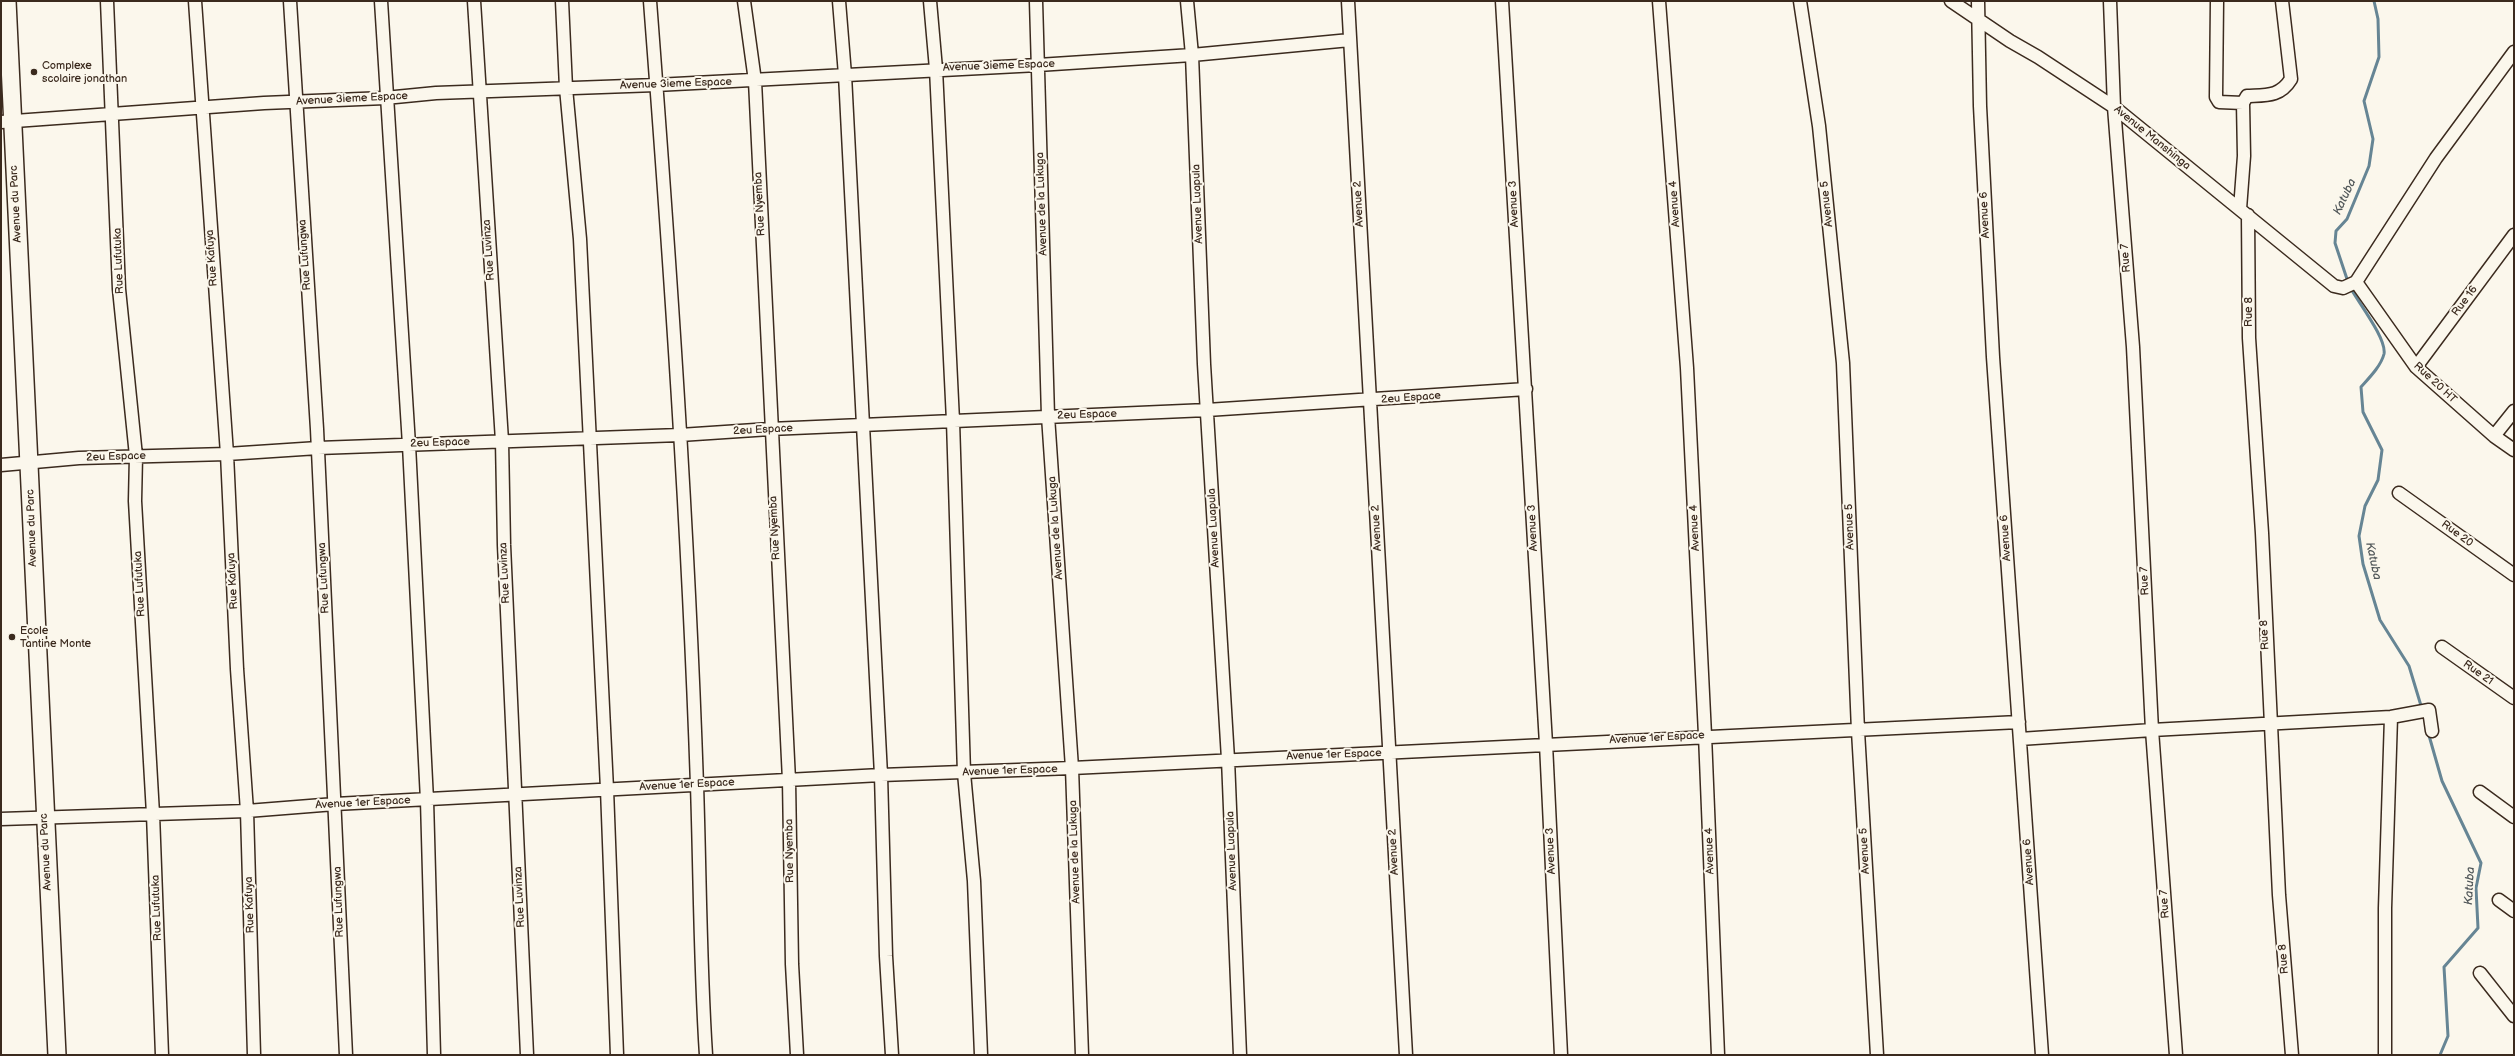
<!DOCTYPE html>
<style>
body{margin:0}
#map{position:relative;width:2515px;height:1056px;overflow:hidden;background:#fbf7ec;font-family:"Balsamiq Sans",sans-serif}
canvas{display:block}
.frame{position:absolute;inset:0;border:2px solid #3b2a1e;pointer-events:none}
</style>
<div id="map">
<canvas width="2515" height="1056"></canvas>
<div class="frame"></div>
</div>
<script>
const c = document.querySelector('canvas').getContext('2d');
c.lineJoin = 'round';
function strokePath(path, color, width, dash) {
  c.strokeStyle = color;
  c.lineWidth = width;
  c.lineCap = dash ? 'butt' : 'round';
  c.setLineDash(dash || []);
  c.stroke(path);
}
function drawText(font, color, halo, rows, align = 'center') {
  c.font = font + ' "Balsamiq Sans",sans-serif';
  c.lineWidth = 4;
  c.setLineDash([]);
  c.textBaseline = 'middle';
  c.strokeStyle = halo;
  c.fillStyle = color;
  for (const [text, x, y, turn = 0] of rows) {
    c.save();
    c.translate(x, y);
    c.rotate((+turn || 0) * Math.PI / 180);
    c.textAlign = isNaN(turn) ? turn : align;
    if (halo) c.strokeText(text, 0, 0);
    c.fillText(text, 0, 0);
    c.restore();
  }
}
strokePath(new Path2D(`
 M2348 282 2335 243 2336 231 2347 219 2369 166 2373 139 2364 101 2379 57 2378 19 2374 1
 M2350 287C2358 302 2387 339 2384 354 2381 366 2369 378 2361 387L2363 412 2382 450 2378 480 2365 506 2359 536 2363 564 2380 620 2409 666 2422 709
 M2428 732 2442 781 2481 863 2476 888 2478 928 2444 967 2448 1036 2440 1055`), '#668594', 3);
const street = new Path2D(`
 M107 1 119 289 136 456 135 501 153 814 162 1055
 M195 1 227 454 237 669 247 811 254 1055
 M290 1 317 429 346 1055
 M381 1 409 445 427 800 434 1055
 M474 1 502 441 504 545 527 1055
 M562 1 566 88 580 239 607 789 617 1055
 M650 1C670 262 688 523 697 785 700 875 700 965 706 1055
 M744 1 755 81 789 780 792 964 797 1055
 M839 1 845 75 881 775 886 956 892 1055
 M930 1 936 69 953 421 964 773 974 881 981 1055
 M1036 1 1048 416 1072 768 1082 1055
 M1187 1 1192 55 1204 364 1228 759 1240 1055
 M1348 1 1406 1055
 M1502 1 1546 744 1561 1055
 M1659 1 1687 368 1705 735 1718 1055
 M1800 1 1819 126 1843 363 1858 731 1877 1055
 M1951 1 2010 41 2038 57 2114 107 2334 286 2343 288 2356 282 2436 158 2514 52
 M1978 1 1980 106 1993 357 2042 1055
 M2110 1 2114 107 2133 347 2152 730 2176 1055
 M2217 1 2216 97 2219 102 2243 103 2247 96C2266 95 2280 97 2291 79L2282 1
 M1 122 264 103 385 98 436 93 656 85 1038 65 1192 55 1350 40
 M2240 209 2244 156 2243 103
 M2248 215 2249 338 2262 533 2279 895 2292 1055
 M2356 282 2416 367 2494 436 2514 450
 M2416 367 2514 235
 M2494 436 2514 411
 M1 465 79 458 227 454 318 448 680 435 770 429 1207 410 1526 389
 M2399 493 2514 575
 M2442 647 2514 698
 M2020 739 2152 730 2391 717 2429 710 2432 731
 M2480 792 2514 817
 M1 819 247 811 335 804 881 775 1072 768 2019 722
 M2499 900 2514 911
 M2480 973 2514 1016
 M2385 1055V908L2391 717`);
const secondary = new Path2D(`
 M7 1 57 1055`);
strokePath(street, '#3b2a1e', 15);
strokePath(secondary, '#3b2a1e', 20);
strokePath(street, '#fbf7ec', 12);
strokePath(secondary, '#fbf7ec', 17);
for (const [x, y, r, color] of [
 [34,72,4,"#3b2a1e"],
 [12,637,4,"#3b2a1e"]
]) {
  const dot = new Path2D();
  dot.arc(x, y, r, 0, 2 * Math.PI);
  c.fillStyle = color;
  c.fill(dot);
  strokePath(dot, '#fbf7ec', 1.5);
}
drawText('11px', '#3b2a1e', '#fbf7ec', [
 ["Complexe",42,66],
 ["scolaire jonathan",42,79],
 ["Ecole",20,631],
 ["Tantine Monte",20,644]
], 'left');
drawText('11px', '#3b2a1e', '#fbf7ec', [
 ["Avenue 3ieme Espace",999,66,-2],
 ["Avenue 3ieme Espace",676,84,-2],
 ["Avenue 3ieme Espace",352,99,-3],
 ["Avenue Manshinga",2152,138,39],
 ["Avenue du Parc",16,204,-93],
 ["Rue Nyemba",760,204,-93],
 ["Avenue de la Lukuga",1042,204,-92],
 ["Avenue Luapula",1198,204,-92],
 ["Avenue 2",1359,204,-93],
 ["Avenue 3",1514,204,-93],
 ["Avenue 4",1675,204,-94],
 ["Avenue 5",1827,204,-96],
 ["Avenue 6",1985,215,-93],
 ["Rue Luvinza",489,250,-94],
 ["Rue Lufungwa",305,255,-94],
 ["Rue Kafuya",212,258,-94],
 ["Rue 7",2126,258,-95],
 ["Rue Lufutuka",119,261,-92],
 ["Rue 16",2465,301,-53],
 ["Rue 8",2249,312,-90],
 ["Rue 20 HT",2435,383,43],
 ["2eu Espace",1411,398,-4],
 ["2eu Espace",1087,415,-2],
 ["2eu Espace",763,430,-3],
 ["2eu Espace",440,443,-2],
 ["2eu Espace",116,457,-2],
 ["Avenue 5",1850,527,-92],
 ["Avenue du Parc",32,528,-92],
 ["Rue Nyemba",775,528,-93],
 ["Avenue de la Lukuga",1056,528,-94],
 ["Avenue Luapula",1214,528,-93],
 ["Avenue 2",1377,528,-93],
 ["Avenue 3",1533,528,-93],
 ["Avenue 4",1695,528,-93],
 ["Rue 20",2457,534,36],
 ["Avenue 6",2006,538,-94],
 ["Rue Luvinza",505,573,-93],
 ["Rue Lufungwa",324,578,-93],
 ["Rue Kafuya",233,581,-93],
 ["Rue 7",2145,581,-93],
 ["Rue Lufutuka",140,584,-93],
 ["Rue 8",2265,635,-93],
 ["Rue 21",2478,673,35],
 ["Avenue 1er Espace",1657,738,-3],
 ["Avenue 1er Espace",1334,755,-2],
 ["Avenue 1er Espace",1010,771,-2],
 ["Avenue 1er Espace",687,785,-3],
 ["Avenue 1er Espace",363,803,-3],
 ["Rue Nyemba",790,851,-91],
 ["Avenue Luapula",1232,851,-92],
 ["Avenue 3",1551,851,-93],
 ["Avenue 4",1710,851,-92],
 ["Avenue 5",1865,851,-93],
 ["Avenue du Parc",46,852,-93],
 ["Avenue de la Lukuga",1075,852,-92],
 ["Avenue 2",1394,852,-93],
 ["Avenue 6",2029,862,-94],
 ["Rue Luvinza",520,897,-93],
 ["Rue Lufungwa",339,902,-92],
 ["Rue 7",2165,904,-94],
 ["Rue Kafuya",250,905,-92],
 ["Rue Lufutuka",157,908,-92],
 ["Rue 8",2284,959,-95]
]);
drawText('italic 12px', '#515759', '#fbf7ec', [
 ["Katuba",2345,197,-65],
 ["Katuba",2373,561,78],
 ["Katuba",2470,886,-87]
]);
</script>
